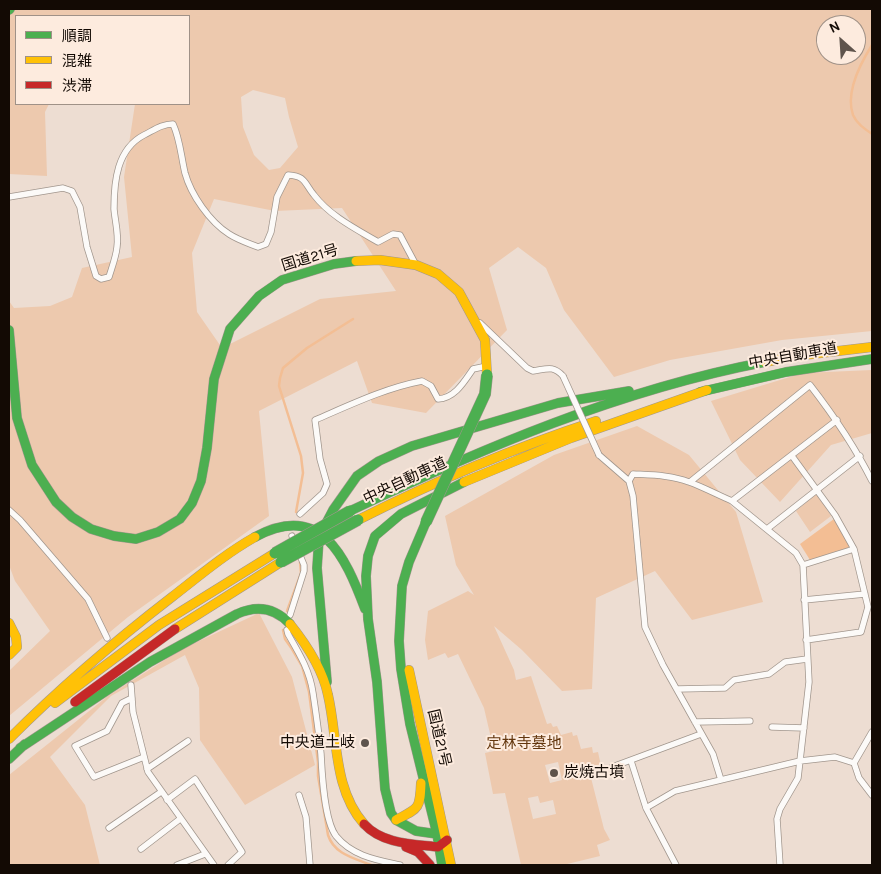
<!DOCTYPE html>
<meta charset="utf-8">
<style>
body{margin:0}
#map{position:relative;width:881px;height:874px;overflow:hidden;background:#edddd2;font-family:Karla,"Noto Sans JP",sans-serif}
canvas{display:block}
.frame{position:absolute;inset:0;border:10px solid #130a04;pointer-events:none}
.legend{position:absolute;left:15px;top:15px;width:175px;height:90px;box-sizing:border-box;background:#fdebde;border:1px solid #9f9187;margin:0;padding:6px 9px;list-style:none;font-size:15px;color:#130a04}
.legend li{display:flex;align-items:center;gap:10px;height:25px}
.legend b{width:25px;border:1px solid #9f9187}
.north{position:absolute;left:816px;top:15px;width:50px;height:50px;box-sizing:border-box;background:#fdebde;border:1px solid #9f9187;border-radius:50%;rotate:334deg;font-size:14px;font-weight:700;line-height:20px;text-align:center;color:#130a04}
.north::after{content:'';display:block;margin:auto;width:18px;height:22px;background:#5f544c;clip-path:polygon(50% 0,100% 100%,50% 72%,0 100%)}
</style>
<div id="map">
<canvas width="881" height="874"></canvas>
<div class="frame"></div>
<ul class="legend">
<li><b style="height:6px;background:#4caf50"></b>順調</li>
<li><b style="height:6px;background:#ffc107"></b>混雑</li>
<li><b style="height:6px;background:#c62828"></b>渋滞</li>
</ul>
<div class="north">N</div>
</div>
<script>
const c = document.querySelector('canvas').getContext('2d');
c.lineJoin = 'round';
function paint(path, color) {
  c.fillStyle = color;
  c.fill(path, 'evenodd');
}
function strokePath(path, color, width, dash) {
  c.strokeStyle = color;
  c.lineWidth = width;
  c.lineCap = dash ? 'butt' : 'round';
  c.setLineDash(dash || []);
  c.stroke(path);
}
function drawText(font, color, halo, rows, align = 'center') {
  c.font = font + ' Karla,"Noto Sans JP",sans-serif';
  c.lineWidth = 4;
  c.setLineDash([]);
  c.textBaseline = 'middle';
  c.strokeStyle = halo;
  c.fillStyle = color;
  for (const [text, x, y, turn = 0] of rows) {
    c.save();
    c.translate(x, y);
    c.rotate((+turn || 0) * Math.PI / 180);
    c.textAlign = isNaN(turn) ? turn : align;
    if (halo) c.strokeText(text, 0, 0);
    c.fillText(text, 0, 0);
    c.restore();
  }
}
paint(new Path2D(`
 M9 9H872V331L782 340 670 360 614 377 564 310 546 268 518 247 489 268 507 330 426 413 372 403 357 361 259 411 269 516 128 617 9 716V671L50 631 15 581 9 565V301L14 308 50 306 72 297 82 268 132 257 124 177 135 104H189V16H16V104H49L45 112 47 176 9 174ZM826 25H856V55H826ZM253 90 285 98 289 117 298 147 280 168 269 170 254 155 243 127 241 97ZM214 199 275 211 342 208 396 291 320 299 222 348 197 312 192 253Z
 M872 370V433L831 445 780 502 740 460 711 401 803 373Z
 M637 426 689 455 736 512 763 602 692 620 655 571 596 598 592 689 562 691 522 650 494 626 514 670 516 680 531 676 547 724 551 723 553 727 557 726 561 735 572 732 573 736 577 735 581 749 592 747 593 753 598 752 602 771 590 774 604 829 610 840 597 845 600 856 563 865H521L505 793 493 794 485 753 494 751 484 708 458 654 448 658 445 653 428 660 425 640 428 611 468 591 474 595 456 565 445 516 554 455ZM558 762 562 780 550 783 545 765ZM538 796 540 803 553 800 556 814 533 819 528 798Z
 M817 493 831 516 810 532 796 511Z
 M259 613 292 677 315 765 245 805 200 740 199 688 185 655 111 696 50 757 85 805 100 865H9V775L108 696 182 649Z`), '#edc9ae');
paint(new Path2D(`
 M834 519 850 547 810 560 800 544Z`), '#f3be94');
strokePath(new Path2D(`
 M872 45C860 64 845 92 853 115 857 124 865 129 872 134
 M296 512 303 473 301 456 279 386 280 378 283 368 307 348 353 319
 M287 611 301 573 300 562
 M283 630 285 639 292 649 302 666 309 692 318 762V776L328 835C334 854 354 858 371 865`), '#f3be94', 2.5);
const street = new Path2D(`
 M9 197 63 188 72 191 80 207 87 247 96 276 101 279 109 277C112 267 116 257 117 247 119 235 115 221 114 209 114 181 117 149 144 135 154 130 162 124 173 124 180 139 181 156 185 173 191 195 210 222 229 234 238 240 248 243 258 247L266 244 271 232 277 197 288 175C306 176 304 183 314 195 330 216 356 229 378 242L393 234 400 235 416 265
 M480 323 527 368 533 371C547 369 553 365 563 376
 M599 455 629 481 633 496 645 627 663 665 713 754 721 780
 M792 456 835 515 854 549 868 607 861 632 806 640
 M629 481 633 474C652 475 671 475 689 482 703 487 718 495 732 501
 M690 482 810 385C834 416 855 447 872 481
 M9 510 20 520 88 599 107 638
 M300 514 323 493 327 484 320 459 315 420C350 405 385 388 422 381L431 386 438 399C455 398 464 382 473 369L487 366
 M767 529 860 456
 M803 565 854 549
 M804 600 865 594
 M290 615 304 571V565L292 536
 M287 630 288 634C299 653 310 671 313 693 316 713 319 734 321 754 322 774 324 820 336 836 352 856 377 860 400 865
 M131 685 133 712 148 772 214 865
 M677 689 725 688 734 680 769 674 785 662 807 659
 M132 698 122 703 107 731 75 746 94 777 144 757
 M695 722 750 721
 M772 727 804 728
 M872 732 854 763 859 778 872 795
 M631 761 646 808 676 865
 M612 767 701 734
 M147 769 188 741
 M299 795 306 817 310 865
 M167 800 195 779 242 852 228 865
 M646 808 675 791 800 761 835 757 854 763
 M109 828 161 792
 M141 849 180 819
 M177 865 205 854
 M780 865 777 819 780 809 798 778 809 682 803 565 796 553 732 501 837 420`);
const fast = new Path2D(`
 M9 10 10 9
 M9 330 17 418 32 465 56 502 72 517 91 529 114 536 136 539 158 532 180 519 192 503 201 481 207 448 214 379 230 329 259 296 282 280 334 264 356 261
 M700 392 786 372 872 359
 M350 511C483 448 619 390 765 362
 M426 522 409 562 402 586 399 641 401 669 410 724 437 834 442 865
 M323 529 333 510 357 476 379 461 412 446 558 403 629 391
 M255 537C321 501 345 556 365 609
 M319 538 317 568 327 682
 M20 748 150 662 237 614C257 605 275 608 290 624
 M9 759 25 744
 M447 840 437 834 416 831 396 820 391 813 385 789 377 682 368 619 366 576 368 556 375 536 401 514 464 482`);
const slow = new Path2D(`
 M356 261 380 260 416 265 438 274 459 292 485 340 487 375
 M765 362 804 355 872 347
 M464 482 571 438 707 390
 M358 520C435 481 514 448 596 421
 M9 623 16 637 17 647 9 655
 M290 624C306 644 323 670 328 695 338 738 333 789 364 824
 M175 629 281 562
 M409 670 451 865
 M55 703 159 625 275 553
 M9 739C60 688 115 641 172 597 199 576 225 554 255 537
 M396 820C419 808 420 809 421 783`);
const jam = new Path2D(`
 M75 702 175 629
 M364 824C382 844 413 844 438 847L447 840
 M406 847 418 852 430 865`);
strokePath(street, '#a1968d', 7);
strokePath(fast, '#a1968d', 10);
strokePath(slow, '#a1968d', 10);
strokePath(jam, '#a1968d', 10);
strokePath(street, '#fcfaf8', 5.5);
strokePath(fast, '#4caf50', 9);
strokePath(slow, '#ffc107', 9);
strokePath(jam, '#c62828', 9);
const streetBridge = new Path2D(`
 M563 376 599 455`);
const fastBridge = new Path2D(`
 M426 522 485 394 487 375
 M275 553 350 511
 M281 562 358 520`);
strokePath(streetBridge, '#a1968d', 7, []);
strokePath(fastBridge, '#a1968d', 12, []);
strokePath(streetBridge, '#fcfaf8', 5.5);
strokePath(fastBridge, '#4caf50', 11);
for (const [x, y, r, color] of [
 [365,743,5,"#5f544c"],
 [554,773,5,"#5f544c"]
]) {
  const dot = new Path2D();
  dot.arc(x, y, r, 0, 2 * Math.PI);
  c.fillStyle = color;
  c.fill(dot);
  strokePath(dot, '#fdebde', 2);
}
drawText('15px', '#130a04', '#fdebde', [
 ["国道21号",310,258,-17],
 ["中央自動車道",793,356,-10],
 ["中央自動車道",405,481,-25],
 ["国道21号",439,738,77]
]);
drawText('15px', '#130a04', '#fdebde', [
 ["中央道土岐",355,743],
 ["炭焼古墳",564,773,"left"]
], 'right');
drawText('15px', '#63360d', '#fdebde', [
 ["定林寺墓地",524,744]
]);
</script>
